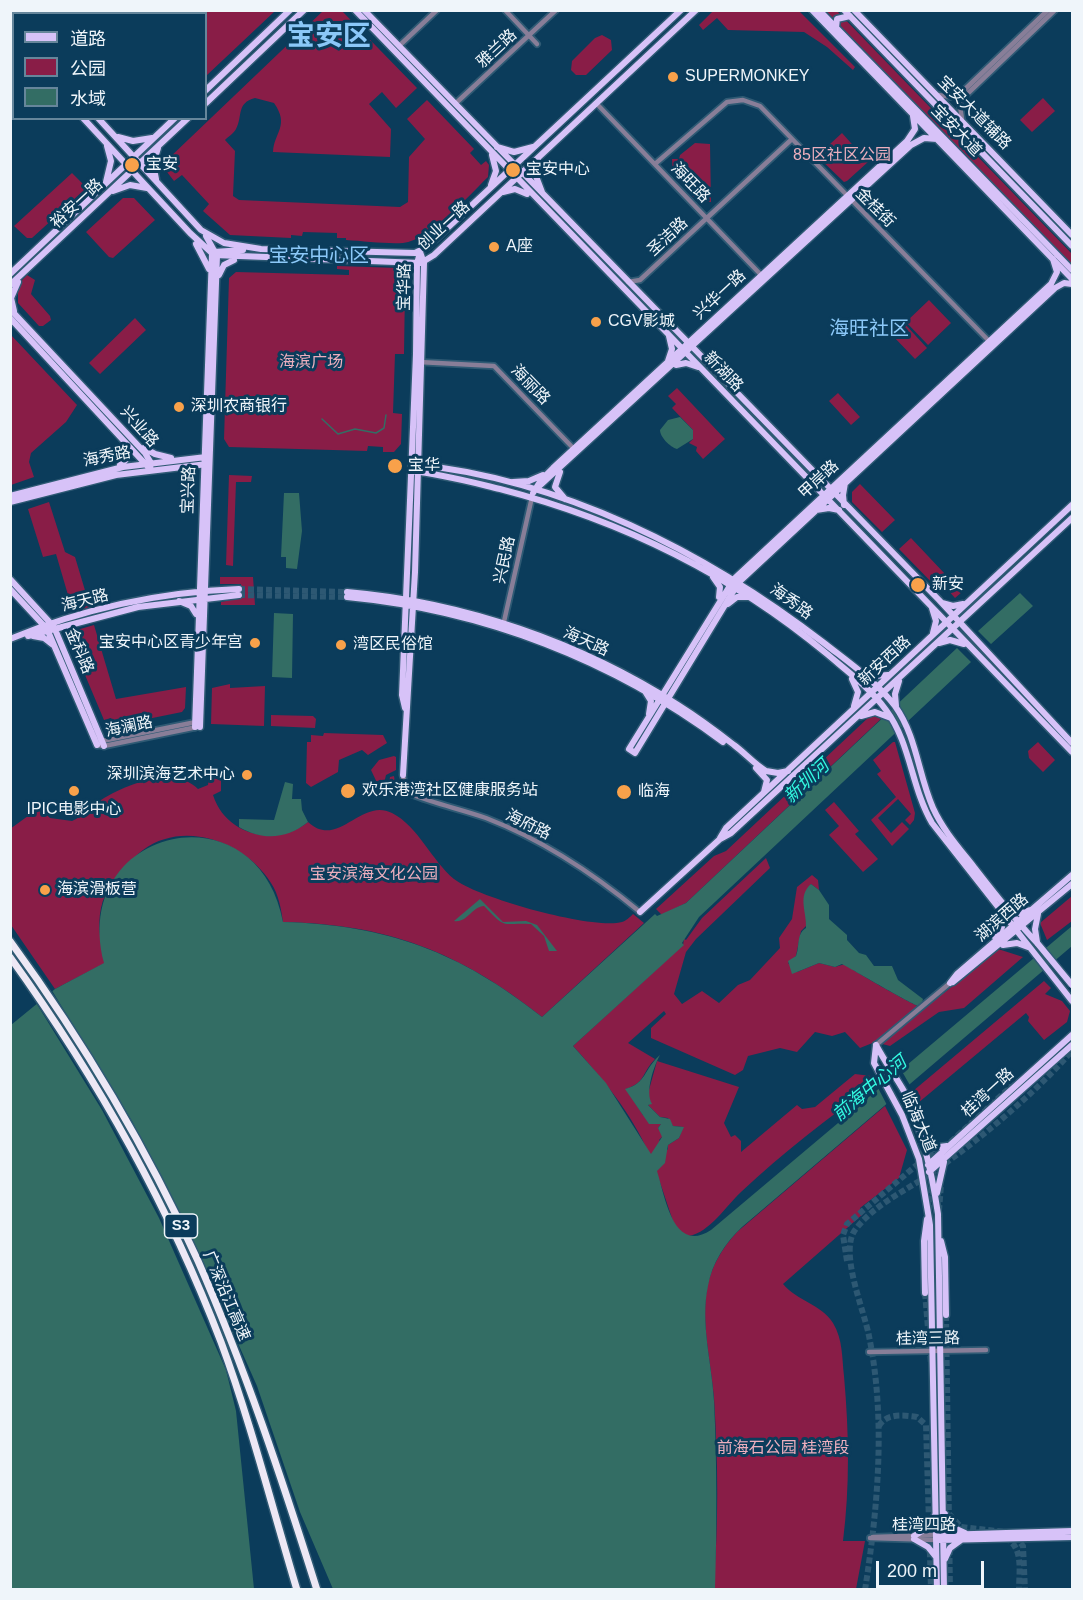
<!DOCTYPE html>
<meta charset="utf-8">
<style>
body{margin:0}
#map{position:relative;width:1083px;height:1600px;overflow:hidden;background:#0b3c5b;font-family:Arial,"Noto Sans SC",sans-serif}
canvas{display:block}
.frame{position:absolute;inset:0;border:12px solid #eff5fa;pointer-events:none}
.legend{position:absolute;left:12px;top:12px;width:195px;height:108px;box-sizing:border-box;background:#0b3c5b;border:2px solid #66869b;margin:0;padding:8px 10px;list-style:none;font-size:18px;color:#eff5fa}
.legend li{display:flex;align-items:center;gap:12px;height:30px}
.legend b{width:30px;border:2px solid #66869b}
.scale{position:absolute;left:876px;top:1561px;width:108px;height:27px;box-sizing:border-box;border:3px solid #eff5fa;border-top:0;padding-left:8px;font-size:18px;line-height:21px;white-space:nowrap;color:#eff5fa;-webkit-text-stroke:4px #0b3c5b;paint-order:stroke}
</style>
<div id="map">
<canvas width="1083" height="1600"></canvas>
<div class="frame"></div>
<ul class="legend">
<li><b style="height:8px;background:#d7c2f8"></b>道路</li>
<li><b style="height:16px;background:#891d47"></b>公园</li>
<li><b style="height:16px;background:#336d64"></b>水域</li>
</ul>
<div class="scale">200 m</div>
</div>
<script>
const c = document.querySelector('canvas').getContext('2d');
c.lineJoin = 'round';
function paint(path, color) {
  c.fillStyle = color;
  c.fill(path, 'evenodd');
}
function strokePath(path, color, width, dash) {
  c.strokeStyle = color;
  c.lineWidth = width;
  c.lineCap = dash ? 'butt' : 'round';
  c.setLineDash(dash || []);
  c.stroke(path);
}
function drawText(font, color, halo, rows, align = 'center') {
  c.font = font + ' Arial,"Noto Sans SC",sans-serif';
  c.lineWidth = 6;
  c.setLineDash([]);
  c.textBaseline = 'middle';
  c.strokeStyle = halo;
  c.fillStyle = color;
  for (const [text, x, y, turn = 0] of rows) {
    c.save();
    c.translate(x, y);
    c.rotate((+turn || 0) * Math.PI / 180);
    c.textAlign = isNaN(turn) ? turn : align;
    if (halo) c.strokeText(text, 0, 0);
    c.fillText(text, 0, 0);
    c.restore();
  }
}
paint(new Path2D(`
 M23 10H274L275 11 206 76V14L19 13Z
 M324 10 342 11 417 88 396 108 382 92 369 104 391 129 390 157 273 152C274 132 290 126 274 103L255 98C236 103 243 116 236 129 234 133 228 137 225 140L235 151 233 196 239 200 400 207 408 202 409 157 425 139 407 119 427 100 474 149 470 153 481 165 486 161 489 165 488 177C468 196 431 240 403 243 385 244 364 241 346 240V238H337V233L303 232 302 236 291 235V238L230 235 203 211 209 204 182 175 174 181 167 172V160Z
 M714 10 799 11 855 67 853 70 827 47 804 32 728 30 717 18 703 30 699 25Z
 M826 11H837L1072 254V265Z
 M602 35 611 40 612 50 586 75H576L571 70 572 61 595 38Z
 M1043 98 1055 111 1032 132 1020 120Z
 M842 133 868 162 847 181 844 182 817 156Z
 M695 143 710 144 711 202H706V197H693L680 174H673L672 159H679L680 155Z
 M72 173 87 188 32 238H27L14 226Z
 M123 198H134L155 220 113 258 109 257 86 232Z
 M337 266 399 268 398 277 405 288 404 354H395L393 413 402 414 401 444 394 452H383V447L368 446 367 451 229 447 224 439 229 278 236 272 349 275V270L337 269Z
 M27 275 35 280 31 294 50 316 51 320 43 326H39L18 303V284Z
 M929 300 951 323 928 345 906 322Z
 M135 318 146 330 100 374 89 363Z
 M904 323 927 348 915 359 892 335Z
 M11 335 77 405 66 422 31 453 29 462 34 477 11 485Z
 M677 388 725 439 703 459 696 451 697 447 689 443 693 439V430L672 408 676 404 668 396Z
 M838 393 860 417 851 425 829 401Z
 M229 475 252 476 251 482H236L233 566 226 565Z
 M860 484 895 520 882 532 852 502V492Z
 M49 502 65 552 75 557 90 607 73 612 56 554 43 557 28 509Z
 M911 538 962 592 955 598 946 588 941 592 899 549Z
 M220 577H253L255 605H221V602L240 598 241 584H220Z
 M94 625 116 699 186 687 185 708 182 712 113 726 111 718 104 720 69 637 70 632Z
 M230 684V688L265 686 264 726 211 724 212 688Z
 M271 715 313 716 316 719 315 728 271 726Z
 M870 716 882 718 686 903 662 915 656 909 714 856 726 851Z
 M324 733 383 735 387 743 368 755 362 750 339 760 338 772 311 787 306 783 307 742H311V735L323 736Z
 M893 742H895L915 813 914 820 910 825 905 820 911 814 898 799 878 818 891 833 902 822 909 829 892 846 871 820 896 797 877 774 881 771 873 760Z
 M1038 742 1055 760 1043 772 1029 758 1028 751Z
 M394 756 396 757V770L386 775 383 788 388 790 390 777 394 776 396 789 388 797 379 787 371 770 379 760Z
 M215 773 221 778V791L213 795C226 836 276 847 308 822 338 850 361 797 392 813 418 826 432 861 454 879 478 898 593 930 622 922 626 921 630 917 633 914L644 923 542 1017C460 952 387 924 283 922 281 909 279 895 271 883 246 843 185 819 143 850 137 854 132 861 127 866 114 879 105 890 101 908 97 927 101 944 105 963L55 989 11 925 10 829 39 808 50 818 72 821C82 817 89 808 98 802 122 785 175 765 198 789L208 785 209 775Z
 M834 802 859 831 855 834 878 859 863 872 829 835 839 826 825 810Z
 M766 858 770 868 696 939 686 952 674 994 682 1004 702 991 719 1003 738 985 750 980 780 948 779 938 792 919 797 887 812 875 818 880 819 890 811 884 804 897 807 925 801 931 796 956 788 963 797 972 819 963 835 967 845 964C847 968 916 1006 920 1007L933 994 944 993 998 949 1023 957 964 1008 939 1012 890 1046 875 1042 860 1048 845 1032 832 1036 815 1032 797 1052 780 1048 748 1056 743 1070 735 1075 651 1038V1028L666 1014 664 1011 628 1043 655 1059C641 1074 646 1082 626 1089L643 1115 661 1124 658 1128 663 1136 659 1140 668 1150V1145L679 1138 683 1127 673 1126 668 1118 660 1117 648 1105 651 1103 647 1097 657 1061 739 1087 724 1123 731 1137 735 1135 741 1141V1152L797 1105 802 1109 815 1107 855 1074 871 1076 875 1085C828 1117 783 1153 741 1192 726 1206 710 1232 689 1236L681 1233 674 1224C666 1201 659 1177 649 1154 632 1113 601 1077 573 1046L683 945 684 939 686 940 702 918Z
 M1072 896V921L1047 940 1040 923Z
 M1044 981 1051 988 1045 994 1062 1001 1070 1011 1067 1022 1044 1040 1028 1021 1029 1017 1026 1013 918 1103 913 1091Z
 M885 1106 907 1150 899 1178 860 1208 863 1214 783 1284C797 1301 821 1304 833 1323 843 1339 842 1359 844 1376 849 1432 850 1486 843 1541H865L856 1589 713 1590C719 1526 718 1461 714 1398 711 1362 701 1324 707 1288 711 1267 722 1248 737 1232Z`), '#891d47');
paint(new Path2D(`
 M680 417 693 430V439L677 449C670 447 660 437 660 430L668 420Z
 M284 493H299L302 531 297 569 286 568V557H281Z
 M1020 593 1033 606 991 644 978 631Z
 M274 613 293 614 292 678 272 677Z
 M957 648 971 662 699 917 682 943 684 945 573 1046 606 1083 651 1154 662 1137 658 1128 661 1124H649L625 1089C647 1083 643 1070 660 1055 653 1068 645 1092 652 1104L648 1105 660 1117 670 1119 673 1126 684 1127 679 1138 668 1145 665 1163 657 1171C665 1196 673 1255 711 1230L1072 926V946L742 1227C725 1243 712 1263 708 1286 700 1323 712 1363 714 1401 717 1464 717 1527 715 1589L11 1590V1025L55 989 104 963C69 827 257 784 283 922 388 925 460 952 542 1017L655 914 657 916 686 903Z
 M285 782 293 784 292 799H301L302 810 308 822C287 839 263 841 239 827V819L274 820Z
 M811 884 819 890 829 905V919L847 935V940L859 953 866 955 874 966H892L898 980 923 999 921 1007C916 1007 850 968 842 964L835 967 819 963 792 974 788 961 796 956C800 946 796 934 806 928 807 912 797 896 811 884Z
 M480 899 503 922 526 921 537 925 557 951H549L544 936 531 924C501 922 508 931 484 906 471 907 468 923 454 921Z`), '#336d64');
paint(new Path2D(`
 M51 989 132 1121 197 1251 257 1386 300 1512 333 1589H254L236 1411 226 1370 159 1218 102 1110 35 1001Z
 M900 1068 911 1087 888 1107 877 1086Z`), '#0b3c5b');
strokePath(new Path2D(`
 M322 419 338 434 355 429 376 433 384 428 386 415`), '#336d64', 1.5);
strokePath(new Path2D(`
 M239 589 347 592
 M239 595 347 597
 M944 1148 1018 1080
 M929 1211 932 1182
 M939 1211 941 1185
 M847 1261 843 1235 847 1224 938 1147
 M925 1293 931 1364
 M946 1315 950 1590
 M879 1426C886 1413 904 1415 917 1417L926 1425 931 1590
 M949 1514 961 1527 1006 1532
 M1015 1536 1023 1546 1025 1590
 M1005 1538C1024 1546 1019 1572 1019 1590
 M865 1590C878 1506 886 1419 869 1336 864 1310 839 1252 855 1230 876 1202 912 1188 939 1168 986 1134 1034 1094 1072 1051`), '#2d5873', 6, [6, 3]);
const minor = new Path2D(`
 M505 10 537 44
 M399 46 437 10
 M938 95 952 97 961 93 1048 10
 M596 103 763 277
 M455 104 556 10
 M962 119 960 106 964 97 1055 10
 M655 164 727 102 743 100 760 106 989 341
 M628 282 640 280 792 139
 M419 362 494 366 575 450
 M503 626 532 497
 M102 741 196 722
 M97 745 104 746 197 727
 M403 775 405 788 411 794C435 804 461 809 486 818 543 840 594 874 640 912
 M876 1045 950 983
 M869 1352 986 1350
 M873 1537 936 1535
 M870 1538 936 1540`);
const major = new Path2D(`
 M355 10 1072 752
 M364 10 939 600 1072 743
 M812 10 1072 279
 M819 10 1072 270
 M844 10 1072 246
 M854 10 1072 235
 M10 20 14 27
 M836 28 837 19 850 16
 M10 41 14 44
 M206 90 290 10
 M206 103 304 10
 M83 118 190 233 214 255 421 263 434 255 696 10
 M98 118 201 230 224 243 261 249 415 253 427 247 681 10
 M118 137 133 141 152 138
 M497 147 514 152 533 147
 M538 160 534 171 542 192
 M156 179 153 164 158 148
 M106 182 111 161 107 146
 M491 185 496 171 492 155
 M113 191 130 185 147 188
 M503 192 515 189 527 194
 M196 244 209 269
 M214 252 243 250
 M1053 259 1057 272 1051 284 734 579 629 749 635 753 739 582 1055 288 1064 283 1072 284
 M10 274 175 118
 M219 275 224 265 234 260
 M10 285 188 118
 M10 309 145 453 151 463 150 469
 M14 311 11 298 18 282
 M10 318 150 469
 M668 361 672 349 669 336
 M676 365 686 363 698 367
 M144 448 155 454 171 458
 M412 464C562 479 706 552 824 643 848 662 876 681 895 706 917 737 918 774 933 808 943 830 959 848 974 867 995 894 1015 920 1038 944
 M120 465 129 457 125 445
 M411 471C442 474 471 482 500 489 620 520 732 575 827 654 847 671 870 688 886 710 911 744 911 787 932 823L1072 1001
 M560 472 555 487 565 499
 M513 482 529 481 543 475
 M536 489 911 145 924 138 937 139
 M533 493 541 480 553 468 907 141 915 129 913 116
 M10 496 123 467 206 457
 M10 502 116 475 207 464
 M844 505 843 495 845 483
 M816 510 829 508 839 510
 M713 577 720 587 719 597
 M10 579 54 627 104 746
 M10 589 47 629 97 745
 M347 592C463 602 580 642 678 705 697 717 716 731 734 745 745 753 754 764 766 771L778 773 788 771
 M347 597C483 610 613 660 723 742
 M179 601 191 606 196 614
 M942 603 953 606 963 604
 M728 604 737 597H747
 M932 608 936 621 933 633
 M28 636 138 607 239 595
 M33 636 44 638 53 645
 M10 639C82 609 162 592 239 589
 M939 643 950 640 964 644
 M863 673 874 676 888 675
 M852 679 858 692 854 706
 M646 693 651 701 649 714
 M896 706 895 694 899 681
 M405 708 402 695 416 354 417 264 420 252
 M861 716 875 712 891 718
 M195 727 212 254
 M200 727 217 256 206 236
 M756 768 767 780 764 792
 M403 775 415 572 424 263 420 252
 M720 838 726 828 1072 505
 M1008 908 1020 913 1030 910
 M640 912 720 839 731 833 1072 518
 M995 937 1002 927 1000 914
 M1037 942 1035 929 1038 914
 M1003 945 1017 943 1028 947
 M953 982 1072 884
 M950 983 957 974 1072 875
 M876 1045C885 1062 896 1077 905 1093 923 1131 932 1173 938 1214L944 1590
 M876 1045 874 1063 902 1115 919 1159 930 1225 937 1590
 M924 1142 932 1148 947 1146
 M928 1165 1072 1035
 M929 1172 1072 1045
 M937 1193 944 1162
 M941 1241 945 1257 946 1315
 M925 1293 924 1241 927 1219
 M945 1514 952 1527 965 1533
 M941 1535 1072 1531
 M914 1536 927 1528 935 1515
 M914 1539 928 1547 936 1557
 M940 1540 1072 1537
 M945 1559 950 1548 961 1540`);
const highway = new Path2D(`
 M10 941C83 1041 147 1149 198 1261 245 1368 282 1479 317 1590
 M10 957C95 1075 169 1206 221 1342 251 1423 272 1507 297 1590`);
strokePath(minor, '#2f5a74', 8);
strokePath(major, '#2f5a74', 9);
strokePath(highway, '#2f5a74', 10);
strokePath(minor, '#887e98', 4.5);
strokePath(major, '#d7c2f8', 6);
strokePath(highway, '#ede8f5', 7);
const majorBridge = new Path2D(`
 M1038 944 1072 985`);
strokePath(majorBridge, '#2f5a74', 9, []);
strokePath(majorBridge, '#d7c2f8', 6);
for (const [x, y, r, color] of [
 [673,77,6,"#f8a14a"],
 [132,165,8,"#f8a14a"],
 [513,170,8,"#f8a14a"],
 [494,247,6,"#f8a14a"],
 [596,322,6,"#f8a14a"],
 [179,407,6,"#f8a14a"],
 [395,466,8,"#f8a14a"],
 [918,585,8,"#f8a14a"],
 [255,643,6,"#f8a14a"],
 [341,645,6,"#f8a14a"],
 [247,775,6,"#f8a14a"],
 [74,791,6,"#f8a14a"],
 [348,791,8,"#f8a14a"],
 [624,792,8,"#f8a14a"],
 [45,890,6,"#f8a14a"]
]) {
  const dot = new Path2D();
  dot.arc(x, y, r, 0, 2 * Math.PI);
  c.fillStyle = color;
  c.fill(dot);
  strokePath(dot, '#0b3c5b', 2);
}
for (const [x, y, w] of [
 [181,1226,33]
]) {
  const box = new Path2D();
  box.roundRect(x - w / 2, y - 12, w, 24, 4.5);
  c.fillStyle = '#0b3c5b';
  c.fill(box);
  strokePath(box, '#eff5fa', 1.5);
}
drawText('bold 15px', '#eff5fa', null, [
 ["S3",181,1226]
]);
drawText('16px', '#eff5fa', '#0b3c5b', [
 ["雅兰路",497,49,-43],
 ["宝安大道辅路",974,113,45],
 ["宝安大道",956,131,46],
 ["海旺路",690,183,46],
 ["裕安一路",77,204,-43],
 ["金桂街",875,208,45],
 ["创业一路",444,226,-42],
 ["圣洁路",668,237,-43],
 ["宝华路",405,287,-89],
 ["兴华一路",720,295,-43],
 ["新湖路",723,372,46],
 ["海丽路",530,385,46],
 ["兴业路",139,427,48],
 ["海秀路",107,457,-11],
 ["甲岸路",819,480,-43],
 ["宝兴路",189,490,-88],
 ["兴民路",505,560,-78],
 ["海天路",85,601,-14],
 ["海秀路",791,602,36],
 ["海天路",586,642,24],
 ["金科路",79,651,67],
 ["新安西路",885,661,-43],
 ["海澜路",129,727,-12],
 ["海府路",528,825,26],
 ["湖滨西路",1002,918,-41],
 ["桂湾一路",988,1093,-42],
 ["临海大道",918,1122,67],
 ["广深沿江高速",226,1296,67],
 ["桂湾三路",928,1339,-1],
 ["桂湾四路",924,1526]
]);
drawText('16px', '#eff5fa', '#0b3c5b', [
 ["SUPERMONKEY",685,77],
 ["宝安",146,165],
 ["宝安中心",526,170],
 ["A座",506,247],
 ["CGV影城",608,322],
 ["深圳农商银行",191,407],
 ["宝华",408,466],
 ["新安",932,585],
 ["宝安中心区青少年宫",243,643,"right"],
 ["湾区民俗馆",353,645],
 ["深圳滨海艺术中心",235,775,"right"],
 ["欢乐港湾社区健康服务站",362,791],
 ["临海",638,792],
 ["IPIC电影中心",74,810,"center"],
 ["海滨滑板营",57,890]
], 'left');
drawText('16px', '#edafbe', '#0b3c5b', [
 ["85区社区公园",842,156],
 ["海滨广场",311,363],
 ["宝安滨海文化公园",374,875],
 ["前海石公园 桂湾段",783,1449]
]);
drawText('italic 18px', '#33f9e1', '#0b3c5b', [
 ["新圳河",807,782,-43],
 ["前海中心河",870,1089,-40]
]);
drawText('20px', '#8bc8f8', '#0b3c5b', [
 ["宝安中心区",319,256],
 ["海旺社区",869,329]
]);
drawText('bold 28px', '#8bc8f8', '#0b3c5b', [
 ["宝安区",329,37]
]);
</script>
